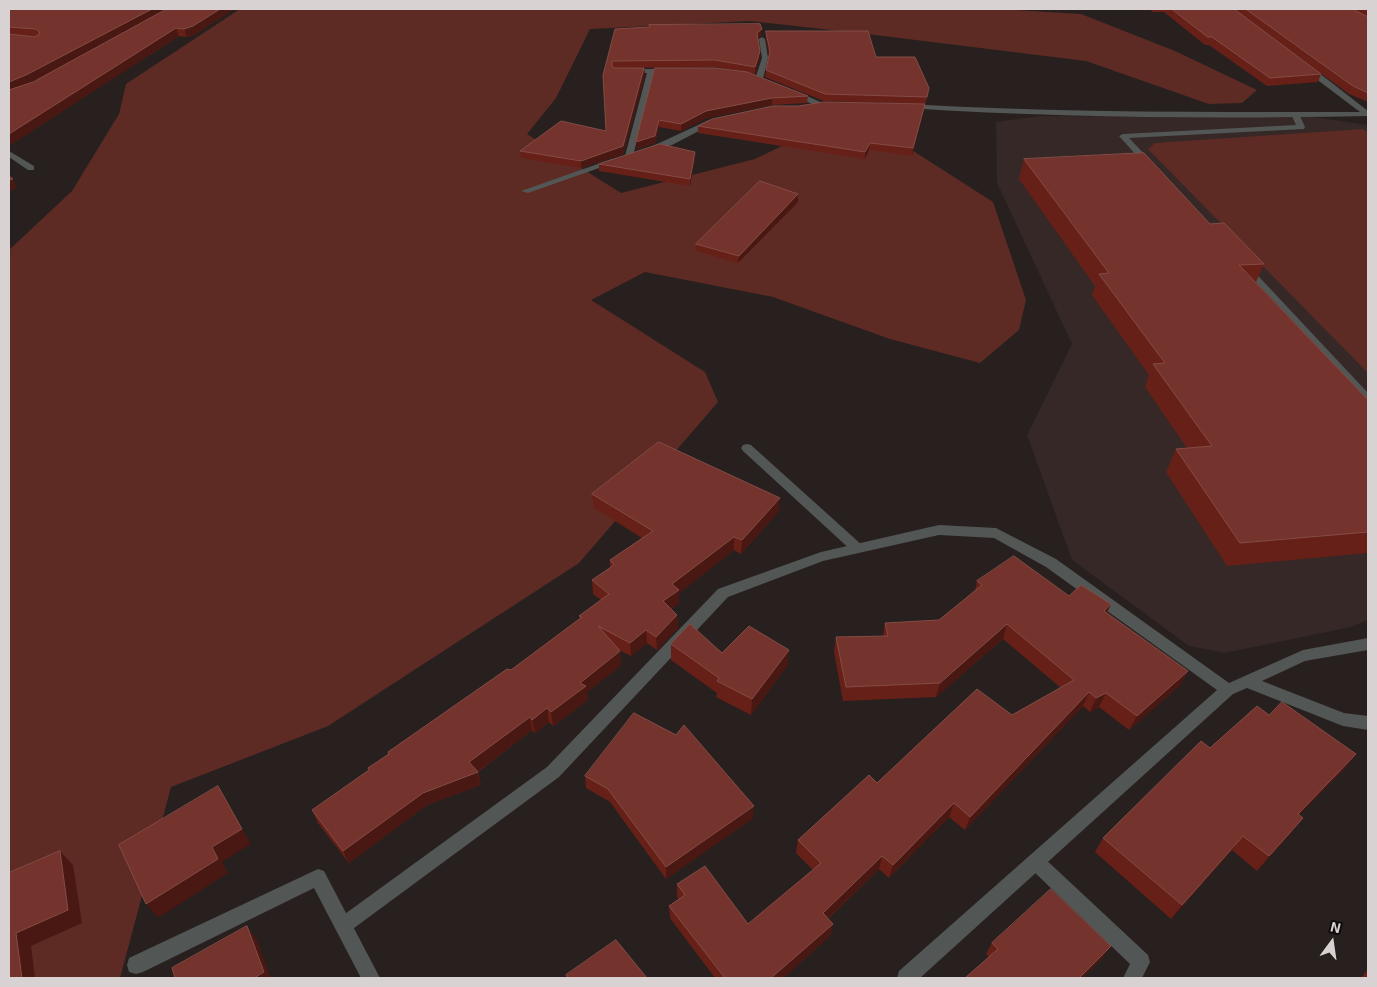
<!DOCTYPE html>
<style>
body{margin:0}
#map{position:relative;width:1377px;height:987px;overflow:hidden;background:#27201f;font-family:"Exo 2",sans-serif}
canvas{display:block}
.frame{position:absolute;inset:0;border:10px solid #d8d3d2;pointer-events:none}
.north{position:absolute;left:1307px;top:917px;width:50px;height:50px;-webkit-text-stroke:4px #0e0b0a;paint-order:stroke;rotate:14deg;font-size:14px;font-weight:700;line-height:20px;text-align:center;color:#d8d3d2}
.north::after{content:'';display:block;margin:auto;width:18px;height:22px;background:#d8d3d2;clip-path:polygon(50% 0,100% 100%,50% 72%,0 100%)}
</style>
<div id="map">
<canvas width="1377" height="987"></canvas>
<div class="frame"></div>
<div class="north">N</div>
</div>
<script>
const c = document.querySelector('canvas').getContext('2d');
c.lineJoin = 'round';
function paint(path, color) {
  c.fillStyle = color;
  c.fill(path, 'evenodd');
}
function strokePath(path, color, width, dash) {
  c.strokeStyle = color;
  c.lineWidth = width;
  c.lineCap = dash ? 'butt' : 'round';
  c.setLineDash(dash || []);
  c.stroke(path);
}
paint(new Path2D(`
 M1040 116 1313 117 1368 125V620L1351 627 1225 653 1189 646 1072 560 1027 435 1072 344 997 183 996 122Z`), '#352826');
paint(new Path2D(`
 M240 9H997L1081 14 1175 51 1257 90 1242 103 1209 104 1086 61 859 33 750 21 590 29 556 98 527 134 621 193 755 159 826 125 879 129 993 202 1026 300 1019 330 980 363 890 339 773 297 645 272 591 300 705 372 718 402 579 563 328 726 171 787 120 978H9V250L72 191 119 114 126 84Z
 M1363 129 1368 133V373L1148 149 1155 143Z`), '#5e2b24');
paint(new Path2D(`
 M1292 112H1298L1305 127 1304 129 1129 138 1153 163 1154 165 1150 168 1147 167 1119 136 1123 134 1296 125 1291 114Z
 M1245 264 1248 265 1368 393V402H1364L1242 269 1240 267Z
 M747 444 751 445 863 546 865 549 863 552H853L743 451 741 448 743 445Z
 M1036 854 1042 856 1148 955 1150 962 1142 978H1123L1130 964 1030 868 1027 862 1030 856Z
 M318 869 324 871 380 978H361L314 888 143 972 136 974 129 972 127 965 129 958Z`), '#525654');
paint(new Path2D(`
 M762 37 765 39 768 58 763 79 759 81 755 79 762 58 759 39Z
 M1303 65H1309L1368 111V116C1215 119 1061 118 908 108L904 106 908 104C1059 113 1209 112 1360 112L1303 69Z
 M626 69H672L676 71 672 73H654L633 156 629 158 625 156 647 73H626Z
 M790 91H796L827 105 820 107 790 95Z
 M709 120 716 122 672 145 648 152 644 150Z
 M9 151 34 166V170H28L9 157Z
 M612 159 619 161 528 193 521 191Z
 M939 525 996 528 1056 559 1229 683 1303 650 1368 638V650L1305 661 1262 681 1344 713 1368 716V730L1343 726 1247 688 1233 694 920 978H897L899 971 1217 690 1046 567 994 538 939 535 823 561 728 597 559 777 350 931 344 934 338 931 335 925 338 919 547 767 718 589 821 552Z`), '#525654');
paint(new Path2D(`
 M9 9H234L196 34 187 37 179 36 10 145H9ZM116 37 33 82 29 83Z
 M1149 9H1368V102L1349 94 1267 34 1321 74 1318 82 1267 86 1209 45H1205L1164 12H1153Z
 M649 25 762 29V35L758 38 760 51V58L755 74 748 72 808 96 807 103 772 105 706 118 681 131 659 127 655 143 637 149 655 68 741 71 715 67 613 68H644L645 75 623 154 581 168 521 158 520 151 606 131 615 29 649 27Z
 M766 31 876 57 928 95 925 104 824 101 765 77 766 70 769 55 766 38Z
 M925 104 912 156 869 150 865 159 698 133V126Z
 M695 152V159L690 186 599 171V164Z
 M1024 159 1210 224 1264 264 1256 282 1368 400V553L1227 566 1166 472 1176 449 1187 448 1145 387 1149 375 1092 295 1095 286 1019 179Z
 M798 194V202L738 263 696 251V244Z
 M592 494 779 511 741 554 734 550 679 593V603L671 609 677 615 678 628 657 650 647 643 631 656 619 650 620 651 621 665 587 692 588 700 553 726 549 722 535 733 532 730 478 772 481 785 427 805 349 863 318 823 312 810 369 770 368 768 388 754V752L511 670 580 619 579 616 601 600 593 594 592 580 610 568V560L642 538 594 508Z
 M977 581 1069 596 1111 604 1107 613 1188 671 1180 685 1129 730 1099 707 1090 712 1083 706 965 830 949 817 889 878 879 869 828 919 833 924 830 936 783 978H715L670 918 669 906 679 899 677 897V884L748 924 813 870 796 853 798 840 877 783 1012 715 1061 688 1003 639 936 697 843 701 834 652 836 637 883 636 885 623 939 620 975 591Z
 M671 644 722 653 789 650 787 666 751 715 716 697 717 693 671 660Z
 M1269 715 1356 754 1343 770 1299 815 1291 833 1257 871 1232 850 1171 919 1095 852 1103 838 1210 748Z
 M585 776 753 818 666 879 610 802 586 788Z
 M992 943 1111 946 1103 957 1082 978H965L989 957 986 954Z
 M1368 969V978H1361Z`), '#672018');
paint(new Path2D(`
 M152 9H168L29 83 9 91V82Z
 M220 9H234L196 34 187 37 184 29Z
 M176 28 179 36 10 145 9 142V134Z
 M762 29V35L757 39V33Z
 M760 51V58L755 74V67Z
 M644 68 645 75 623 154 581 168V161L623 146Z
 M772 98V105L706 118 681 131V124L706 111Z
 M925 104 923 111 912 156 913 148Z
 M659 120V127L655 143 637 149 636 142Z
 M870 143 869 150 865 159V152Z
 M695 152V159L690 186V179Z
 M13 179 17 188 9 191V180Z
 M798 194V202L738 263 739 256Z
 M780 498 779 511 741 554 742 540Z
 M734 537V550L679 593V603L663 615V601L672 584Z
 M1111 604 1104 618V611Z
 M677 615 678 628 657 650 656 637Z
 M1007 624 1003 639 936 697 940 683Z
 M646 630 647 643 631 656 630 643Z
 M789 650 787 666 751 715 752 699Z
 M620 651 621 665 587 692 588 700 553 726 551 712 580 683Z
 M1188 671 1180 685 1129 730 1137 716Z
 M1089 692 1083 706 965 830 970 817Z
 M1106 693 1099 707 1090 712 1096 698Z
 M547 708 549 722 535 733 532 720Z
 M530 717 532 730 477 772 481 785 427 805 349 863 343 851 423 793 469 762Z
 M1356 754 1343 770 1286 829 1298 814Z
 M218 786 251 844 222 862 228 873 158 918 146 904Z
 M954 803 949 817 889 878 893 865Z
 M754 806 753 818 666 879V867Z
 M1303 818 1291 833 1257 871 1269 856Z
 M1243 836 1232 850 1171 919 1182 905Z
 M60 851 73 865 82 923 31 946 35 978H22L16 933Z
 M882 856 879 869 820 926 823 913Z
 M833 924 830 936 783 978H771Z
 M247 926 257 940 271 978H254Z
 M1111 946 1103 957 1082 978H1079Z`), '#491812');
const building = new Path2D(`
 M9 9H152L26 75 9 82V34L35 37 40 33 36 29 9 27Z
 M167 9H220L193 26 184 29 176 28 9 134V90L33 82Z
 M1172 9H1234L1321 74 1270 78 1212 37H1208Z
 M1246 9H1352L1368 17V93L1353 86Z
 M760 24 762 29 757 33 760 51 755 67 715 60 612 61V66L614 68H644L623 146 581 161 520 151 561 121 606 131 603 75 615 29 650 27 649 25Z
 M766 31H868L876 57H915L929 88 927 97 825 94 766 70 770 51Z
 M655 68H715L747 72 808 96 772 98 706 111 681 124 659 120 655 136 636 142Z
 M824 102 925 104 913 148 870 143 865 152 698 126 712 119 773 106H798Z
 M660 144 695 152 690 179 599 164Z
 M1144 153 1210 224 1224 223 1264 264 1239 265 1368 400V532L1240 543 1176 449 1212 446 1153 364 1165 363 1099 274 1109 273 1024 159Z
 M9 176 13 179 9 180Z
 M760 181 798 194 739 256 696 244Z
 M659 442 780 498 742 540 734 537 672 584 679 590 663 601 677 615 656 637 646 630 630 643 598 626 620 651 580 683 586 686 551 712 547 708 532 720 530 717 469 762 478 772 423 793 343 851 312 810 369 770 368 768 389 754 388 752 507 669 511 670 582 617 579 616 609 594 592 580 614 565 610 560 653 531 592 494Z
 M1014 556 1069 596 1081 585 1111 604 1104 611 1188 671 1137 716 1106 693 1096 698 1089 692 970 817 954 803 893 865 882 856 823 913 833 924 771 978H725L669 906 685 895 677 884 705 866 748 924 821 863 798 840 869 775 877 783 977 689 1012 715 1074 680 1007 624 940 683 846 687 836 637 888 636 885 623 939 620 982 585 977 581Z
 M690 624 722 653 749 626 789 650 752 699 717 681 719 678 671 644Z
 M1282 702 1356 754 1298 814 1303 818 1269 856 1243 836 1182 905 1103 838 1201 741 1210 748 1257 706 1269 715Z
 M634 713 676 735 684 725 754 806 666 867 608 789 585 776Z
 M218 786 242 829 212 847 218 859 146 904 119 845Z
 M60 851 68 910 16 933 22 978H9V873Z
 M1051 889 1111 946 1079 978H965L998 949 992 943Z
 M247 926 264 972 254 978H175L172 968Z
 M616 940 647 978H568L566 975Z`);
paint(building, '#74332c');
strokePath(building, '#834c46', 1);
</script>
